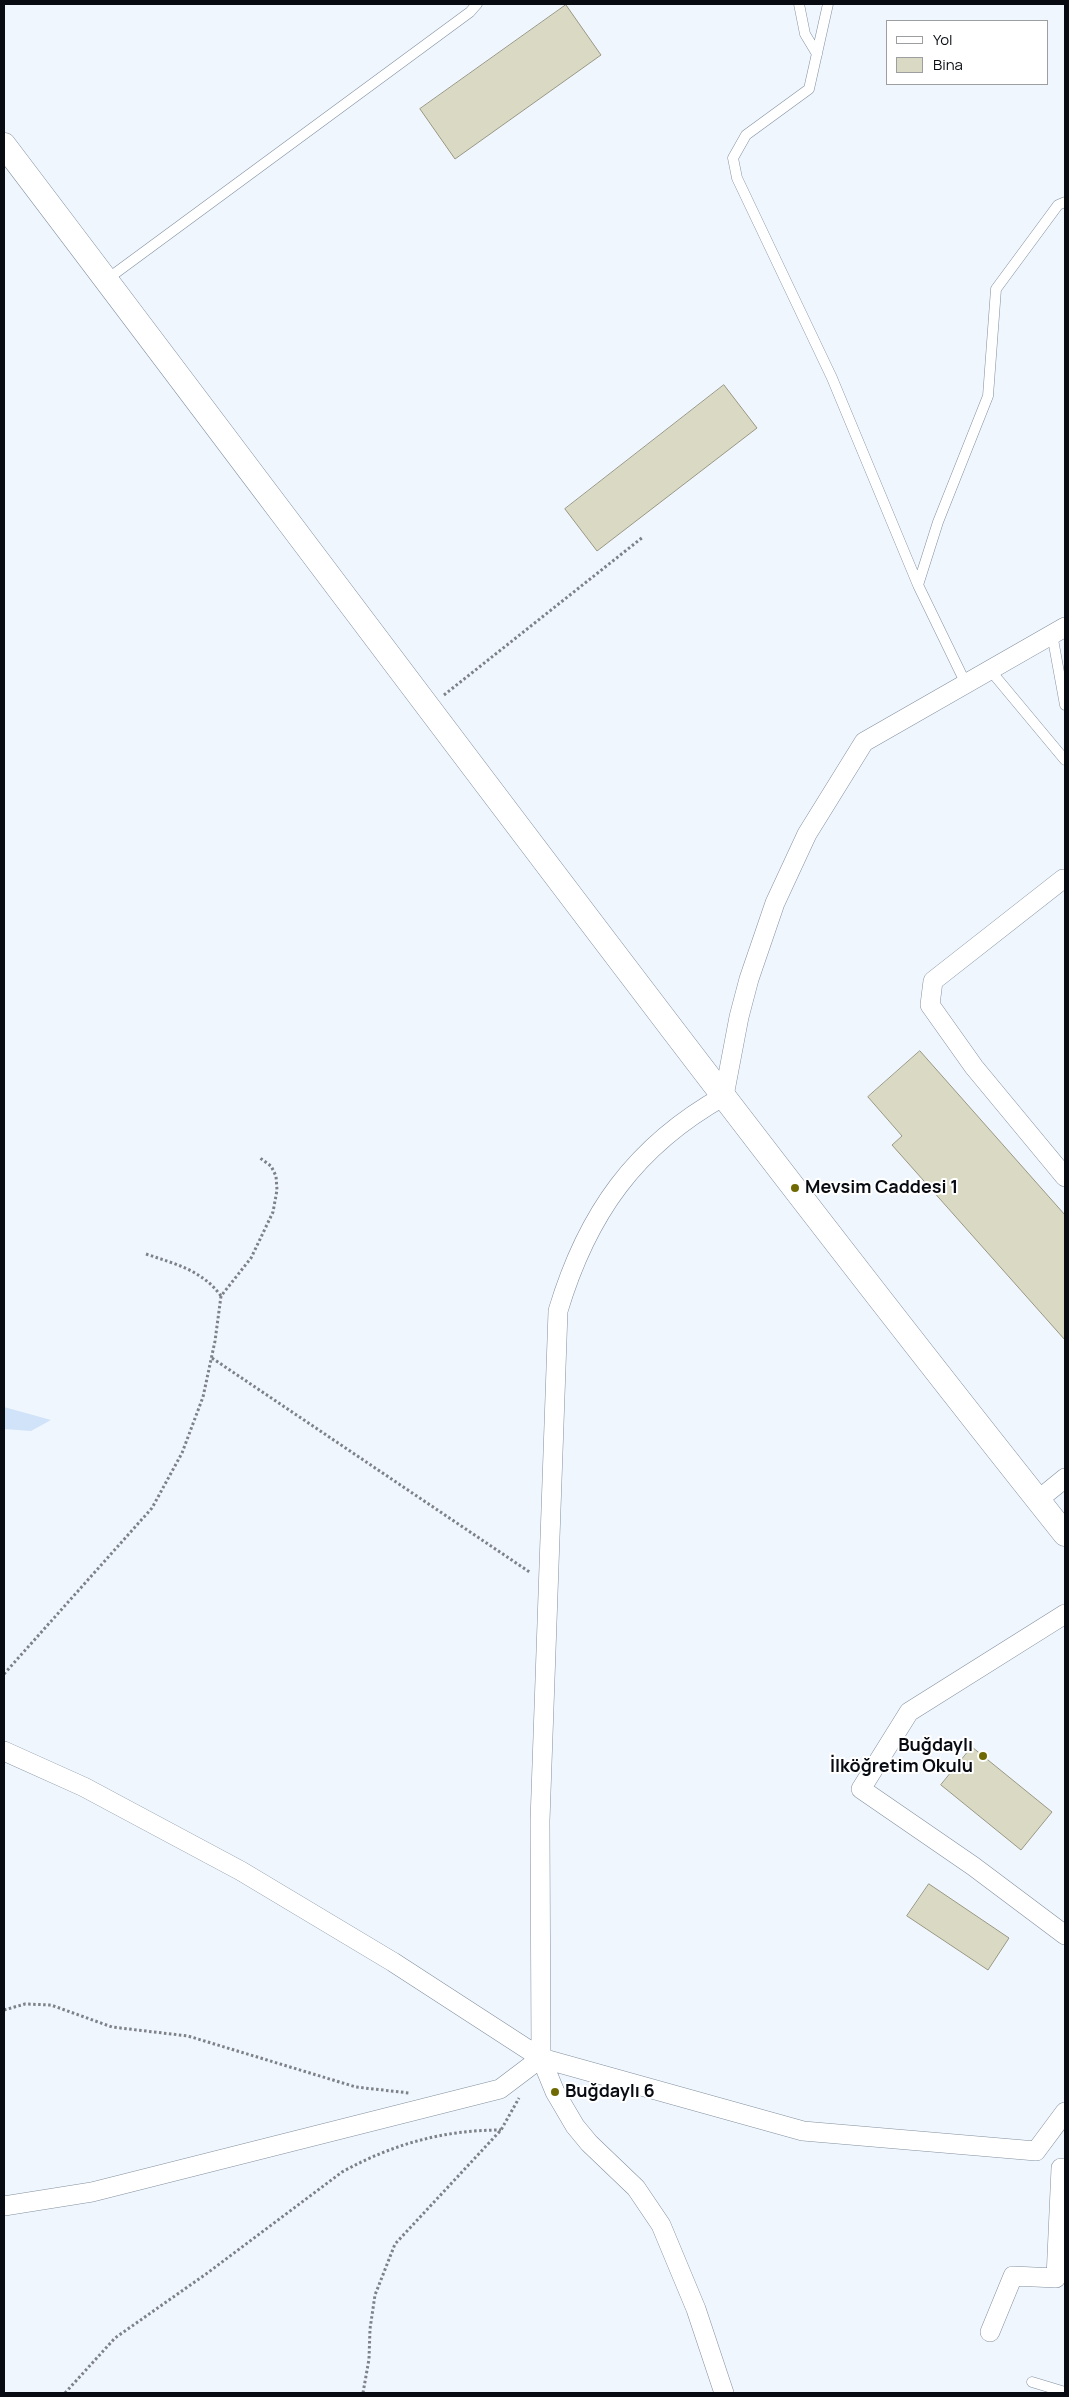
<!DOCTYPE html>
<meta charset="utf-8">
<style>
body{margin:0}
#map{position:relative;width:1069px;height:2397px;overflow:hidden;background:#f0f6fd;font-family:Manrope,sans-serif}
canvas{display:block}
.frame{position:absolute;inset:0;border:5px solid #080c12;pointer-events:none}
.legend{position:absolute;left:886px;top:20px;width:162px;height:65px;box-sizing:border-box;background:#fff;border:1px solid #9c9ea0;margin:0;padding:6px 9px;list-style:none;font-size:15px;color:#080c12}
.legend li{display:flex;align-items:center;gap:10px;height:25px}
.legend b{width:25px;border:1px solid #9c9ea0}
</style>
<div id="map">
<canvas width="1069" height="2397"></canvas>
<div class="frame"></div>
<ul class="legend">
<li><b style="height:6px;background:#fff"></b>Yol</li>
<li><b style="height:14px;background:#dadac4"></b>Bina</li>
</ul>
</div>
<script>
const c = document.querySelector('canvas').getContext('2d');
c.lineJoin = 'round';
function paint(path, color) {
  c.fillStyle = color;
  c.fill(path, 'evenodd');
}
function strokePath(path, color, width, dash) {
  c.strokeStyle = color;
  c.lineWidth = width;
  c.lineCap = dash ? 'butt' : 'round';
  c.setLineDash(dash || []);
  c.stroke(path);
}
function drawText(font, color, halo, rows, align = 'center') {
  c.font = font + ' Manrope,sans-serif';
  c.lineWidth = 4;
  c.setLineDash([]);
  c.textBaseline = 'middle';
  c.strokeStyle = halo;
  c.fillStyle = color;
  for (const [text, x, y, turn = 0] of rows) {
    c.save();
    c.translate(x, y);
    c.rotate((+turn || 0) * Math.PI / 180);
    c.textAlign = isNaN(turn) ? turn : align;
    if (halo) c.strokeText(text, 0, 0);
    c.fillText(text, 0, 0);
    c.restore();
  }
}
paint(new Path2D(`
 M4 1407 51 1420 31 1431 4 1429Z`), '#d0e3f9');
const building = new Path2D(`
 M566 5 601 55 455 159 420 109Z
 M724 385 757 428 597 551 565 509Z
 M920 1051 1065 1215V1340L892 1145 902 1136 868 1097Z
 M972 1747 1052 1812 1021 1850 941 1785Z
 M929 1884 1009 1938 988 1970 907 1916Z`);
paint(building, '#dadac4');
strokePath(building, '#989783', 1);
const service = new Path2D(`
 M799 4 805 34 817 54
 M828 4 809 89 746 135 733 158 737 178 832 378 918 585
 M106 280 470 12 477 4
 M1052 634 1065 705
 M990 670 1065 760
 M966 684 918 585 938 522 988 396 996 289 1058 205 1065 202
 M1032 2382 1065 2392`);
const minor = new Path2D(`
 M1065 881 1063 879 933 981 930 1005 974 1067 1065 1177
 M1038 1500 1065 1478
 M1065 1614 909 1712 861 1789 973 1866 1065 1935
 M4 1751 84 1787 241 1871 393 1962 541 2058 803 2131 1036 2151 1065 2112
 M4 2206 92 2192 500 2089 541 2058
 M990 2332 1013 2276 1056 2278 1061 2168
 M724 2393 696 2309 661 2225 636 2188 589 2143 575 2126 555 2092 541 2058 540 1821 558 1311C587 1214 635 1146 724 1096L739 1017 749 979 775 903 807 834 864 742 1065 627`);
const tertiary = new Path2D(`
 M4 145C356 609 702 1078 1065 1534`);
strokePath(service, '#8290a0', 11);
strokePath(minor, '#8290a0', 20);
strokePath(tertiary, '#8290a0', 25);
strokePath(new Path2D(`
 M444 695 643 537
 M146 1254C175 1264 202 1270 221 1296
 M212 1358 531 1573
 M4 1674 152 1508 182 1453 203 1397 215 1341 221 1296 251 1258 273 1212 277 1190 276 1176 271 1166 260 1158
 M4 2010 25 2004 51 2005 112 2027 188 2036 356 2087 409 2093
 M65 2393 115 2338 206 2274 342 2172C393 2144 443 2130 501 2130
 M363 2393 369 2359 370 2329 375 2295 395 2244 501 2130 519 2098`), '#7d8289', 3, [2.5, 2.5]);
strokePath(service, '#fff', 10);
strokePath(minor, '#fff', 19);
strokePath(tertiary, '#fff', 24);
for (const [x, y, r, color] of [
 [795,1188,5,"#706a04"],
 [983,1756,5,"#706a04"],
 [555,2092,5,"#706a04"]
]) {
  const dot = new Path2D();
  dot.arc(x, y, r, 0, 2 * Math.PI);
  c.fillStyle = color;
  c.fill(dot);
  strokePath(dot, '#fff', 2);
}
drawText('bold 18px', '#080c12', '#fff', [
 ["Mevsim Caddesi 1",805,1188],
 ["Buğdaylı",973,1746,"right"],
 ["İlköğretim Okulu",973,1767,"right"],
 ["Buğdaylı 6",565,2092]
], 'left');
</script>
